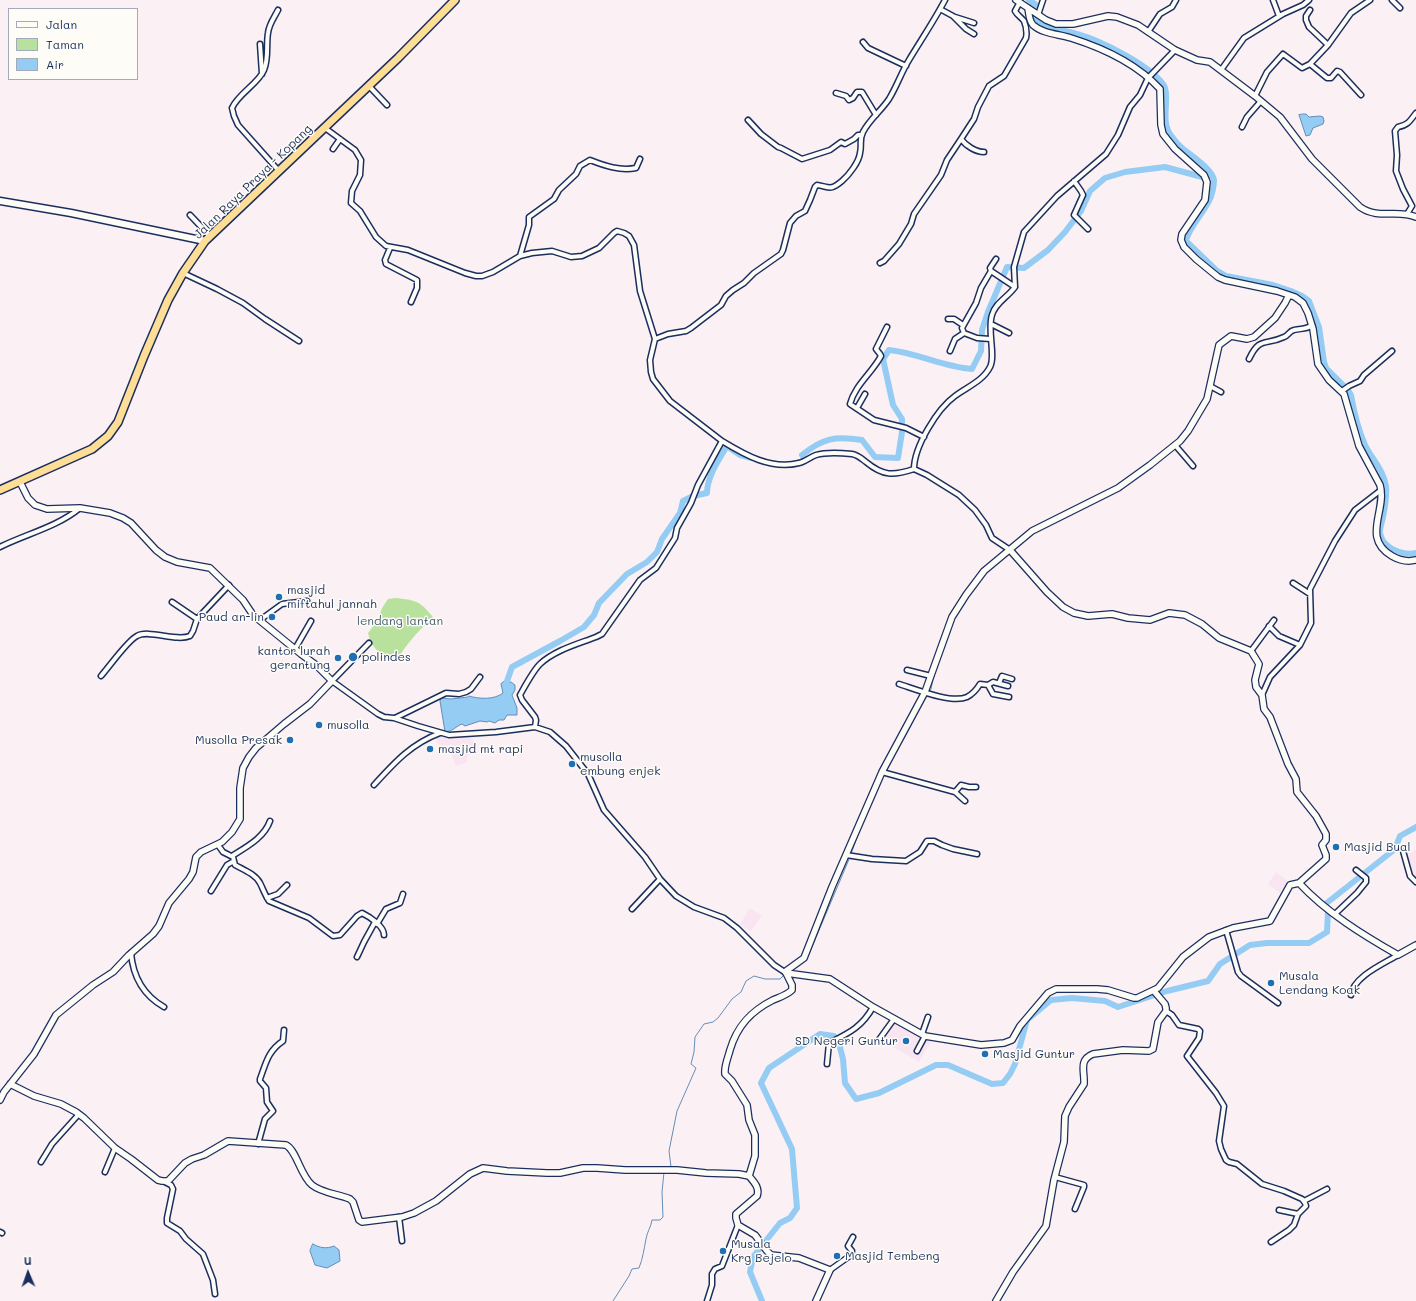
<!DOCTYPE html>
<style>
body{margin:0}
#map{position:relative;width:1416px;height:1301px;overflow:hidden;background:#fbf1f4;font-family:Mali,sans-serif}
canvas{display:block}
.legend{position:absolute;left:8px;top:8px;width:130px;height:72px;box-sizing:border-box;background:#fdfcf7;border:1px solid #a3aaba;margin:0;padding:5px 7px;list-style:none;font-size:12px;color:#1b2f5e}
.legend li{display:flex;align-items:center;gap:8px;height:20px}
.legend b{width:20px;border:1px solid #a3aaba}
.north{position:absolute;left:8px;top:1253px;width:40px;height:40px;-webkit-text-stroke:3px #fdfcf7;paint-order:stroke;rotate:358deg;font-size:11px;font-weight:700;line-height:16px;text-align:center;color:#1b2f5e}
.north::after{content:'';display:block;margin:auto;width:14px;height:18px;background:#1b2f5e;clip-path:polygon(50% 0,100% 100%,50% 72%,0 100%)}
</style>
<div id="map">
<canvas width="1416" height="1301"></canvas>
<ul class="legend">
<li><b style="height:5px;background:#fdfcf7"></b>Jalan</li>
<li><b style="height:11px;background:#b8e19d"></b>Taman</li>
<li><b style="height:11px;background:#95ccf4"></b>Air</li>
</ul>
<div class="north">U</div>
</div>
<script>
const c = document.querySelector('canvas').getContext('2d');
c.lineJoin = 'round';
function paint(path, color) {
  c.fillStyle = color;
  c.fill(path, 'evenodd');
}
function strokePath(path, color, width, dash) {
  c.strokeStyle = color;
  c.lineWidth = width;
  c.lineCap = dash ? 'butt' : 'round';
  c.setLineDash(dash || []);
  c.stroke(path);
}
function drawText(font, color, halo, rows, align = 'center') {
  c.font = font + ' Mali,sans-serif';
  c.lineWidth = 3;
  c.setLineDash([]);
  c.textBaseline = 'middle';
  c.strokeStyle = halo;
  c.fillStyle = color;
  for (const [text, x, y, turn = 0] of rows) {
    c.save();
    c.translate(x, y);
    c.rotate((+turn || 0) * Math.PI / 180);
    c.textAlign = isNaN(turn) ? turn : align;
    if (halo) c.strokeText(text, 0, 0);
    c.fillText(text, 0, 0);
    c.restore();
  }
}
paint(new Path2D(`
 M468 735 478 746 467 757V762L456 766 452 756 447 749 439 745 435 738 445 736 451 737Z
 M1416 849V882L1406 857Z
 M1276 872 1288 881 1280 893 1268 884Z
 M750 908 762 916 751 931 740 924Z
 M893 1020 931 1042 919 1062 881 1040Z`), '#f9e4f1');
paint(new Path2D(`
 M395 598C416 600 420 601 433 617 429 624 426 623 422 628 416 634 404 648 401 654L390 659 383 658 371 643 368 633 378 620 382 608 388 599Z`), '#b8e19d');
const water = new Path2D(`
 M1303 114H1306L1309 117 1320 116 1323 117 1324 121 1323 124 1313 128 1310 135 1306 136 1299 115Z
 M505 681 511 682 515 685V690L512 695 517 708V715H507L504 720H499L495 723 489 721 487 722 480 721 465 726 462 724C456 726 454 731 445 732L440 701 441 698 451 699 468 697 469 696C479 699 494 700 503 693L501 684Z
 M313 1244C320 1248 326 1249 334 1246L339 1250 340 1261 327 1268 315 1265 310 1251Z`);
paint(water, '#95ccf4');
strokePath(water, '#648db8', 1);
strokePath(new Path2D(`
 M929 693 931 689 934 675
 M903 740 927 695
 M872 802 878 787
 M851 854 860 829
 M809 954 850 857
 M671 1167 669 1151 677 1111 696 1068 691 1064 694 1052 695 1037 704 1024 713 1022 718 1018 732 999 741 992 746 981 754 976 765 979H780L784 975
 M613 1301 629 1276 632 1269 639 1268C643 1258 644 1249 646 1239 647 1232 651 1227 652 1220H660L663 1217 662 1192 664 1172`), '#648db8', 1);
strokePath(new Path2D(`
 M1029 0 1035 4 1031 14C1047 33 1056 27 1077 34 1101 41 1148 64 1163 84 1171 95 1160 120 1170 134 1173 138 1176 143 1180 146 1188 154 1212 168 1214 180 1214 186 1212 196 1209 201 1202 215 1191 225 1186 240L1187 242 1216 270 1226 276 1273 285 1291 291 1302 296 1309 301 1319 327 1324 362 1326 368 1348 390 1351 395C1354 412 1358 429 1365 445 1372 459 1384 471 1386 486 1387 496 1385 507 1383 517 1382 522 1380 527 1380 532 1380 535 1382 539 1383 541 1390 550 1405 556 1416 553
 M800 462 806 460 802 455C823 438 835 436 862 440L875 457 898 458 902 432V419L893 405 883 359 889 350C918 353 943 367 972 369L981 351 982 330 988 312 1007 267 1024 268 1048 250 1065 232 1081 211 1090 191 1105 178 1125 172 1165 167 1206 178 1211 174
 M507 681 512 667 560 641 584 627 594 615 599 603 627 574 647 562 657 552 662 539 680 513 683 501 693 496 707 493C707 477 719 459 727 446L740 455 752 458
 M762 1301 750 1272 753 1257 780 1223 790 1218 797 1208 792 1149 761 1083 769 1068 820 1034 834 1036 838 1040 843 1059 845 1083 856 1099 879 1093 936 1065H948L992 1084 1003 1083 1010 1074 1015 1064 1027 1020 1051 1000 1072 998 1105 1001 1118 1007 1167 991 1208 981 1220 964 1250 945 1267 943H1309L1327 932 1328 911 1323 906 1395 849 1400 836 1416 827`), '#95ccf4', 6);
const minor = new Path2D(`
 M1273 0 1279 16
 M1392 0 1400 8
 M940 9 953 16 966 29 974 34
 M278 10C274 18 269 24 268 33 266 45 269 58 264 70 259 83 238 94 232 108L234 116 238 125 279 171
 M1310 10 1306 16V20L1309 27 1328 45
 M1038 15 1043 0
 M955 17 974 23
 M1148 32 1160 14 1172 7 1176 0
 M863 42 868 48 906 66
 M260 44 262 74
 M1310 64 1328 45 1351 13 1370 0
 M1221 70 1244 38 1283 14 1303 5 1309 0
 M369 86 387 105
 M836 93 846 96 849 100 853 98 857 92H862L876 115
 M1255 96 1267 72 1283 54 1302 68 1310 64 1327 78H1331L1337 71 1340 72 1361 95
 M748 120 761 134 778 147 781 148 802 159 830 150 841 142 845 144 854 139 858 135H861
 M1242 127 1247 117 1261 101
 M325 128 355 150 361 160 360 175 352 191 351 203 360 211 376 237 386 246 408 250 465 273 476 276H482L493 272 520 256 532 253 552 251 571 257 582 256 599 248 614 233 617 231 624 233 629 236 634 245 640 291 655 339 650 360 651 372 653 379 670 401 722 441 698 485 691 503 677 528 675 538 656 568 640 580 602 634 596 637C578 644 555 650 540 664 533 671 525 686 520 695L522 700 535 717 536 720 535 727 496 732 449 735 418 726 394 718 384 717 378 714 332 681 369 643
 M333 149 340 139
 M984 152C976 152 966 146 961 139L974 119 978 107 989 86 1004 76 1026 38C1027 33 1026 26 1024 21 1021 17 1017 15 1015 11L1020 2
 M1074 181 1081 191 1083 195 1074 215 1088 229
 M1407 214 1412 206 1403 189 1396 171 1397 155 1395 131 1398 127C1408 125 1410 121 1416 113
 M190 215 210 236
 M390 248 385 260 386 264 417 280V288L411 302
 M520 256 529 225V217L554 199 559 190 576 174 580 166 590 160C605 166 620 171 636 168L640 159
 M880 263 884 261 899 244 911 224 914 214 941 175 947 160 961 139
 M991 271 1015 287
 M183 273 217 289 243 303 265 319 299 341
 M948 319H954L963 325
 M991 324 1009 333
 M887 327 876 349 880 354 881 356C872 373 855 385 850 404L874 420 906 428 924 437
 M655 339 668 334 686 331 691 328 721 305 726 296 733 290 744 283 754 273 781 254 783 250 790 223 796 216 805 211 810 200 815 187 817 185C830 187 830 191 842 181 849 175 859 162 860 153 862 145 859 140 863 132 870 119 881 111 889 99 897 86 901 73 909 60 921 40 934 21 945 0
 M990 339 977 338 964 333 962 328 976 303 981 288 991 271 990 268 996 259
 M950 351 955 339 964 333
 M1249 359C1260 336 1265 346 1284 337 1288 336 1289 331 1294 330 1301 328 1306 330 1312 325
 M1210 386 1221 392
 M1342 391 1349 386 1360 381 1364 375 1392 351
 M857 408 865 394
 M722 441C745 455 771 470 799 463 805 462 810 457 816 455 826 452 842 453 852 454 858 455 862 459 866 462 883 476 893 476 914 469 914 447 937 409 955 396 967 387 983 381 990 367 996 356 987 330 992 315 995 303 1008 297 1015 287L1014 267 1024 232 1057 196 1106 154 1118 135 1130 107 1140 95 1148 78 1175 50
 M1175 445 1193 466
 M914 469 927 475 959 495 975 510 986 525 992 538 1010 550
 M0 547C26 534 57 527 80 508
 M1293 583 1310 594
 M172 602 197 619
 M260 620 282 604 307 601
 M1269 626 1279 636 1300 645
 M295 649 311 621
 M1251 651 1274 620
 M907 670 931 676
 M101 676C109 667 128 640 137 636 149 629 176 642 190 636L193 631 197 619 229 585
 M999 683 1002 676 1012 679
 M899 684C915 689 952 704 967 697 973 694 977 689 980 684L988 685 993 682 1008 686
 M988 685 993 694 1009 697
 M1262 695 1270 677 1300 645 1311 623 1310 589 1335 541 1355 510 1381 490
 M395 718 446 693 459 694 466 692 471 689 480 677
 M535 727 550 732 566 746 588 774 604 810 645 857 660 879 676 896 694 907 724 918 737 928 774 965 786 973
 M882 772 955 792 965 801
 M374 785C395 762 411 744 440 733
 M955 792 961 785 969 787H976
 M218 845 223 852 233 857 235 865C244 870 255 874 260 883 263 889 265 895 269 901L309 918 333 936 340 935 357 916 362 913C370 917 384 926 384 935
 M1403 851 1410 876 1416 882
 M846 855 872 859 906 861 920 852 927 841H934L942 845 953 849 977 854
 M232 856C246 847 264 838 270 821
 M211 891 227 865 234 861
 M267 898 278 894 287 885
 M632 909 660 879
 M1335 914 1357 893 1366 882V878L1356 870
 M377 924 386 909 400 903 403 894
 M1226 930 1238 972 1241 976 1278 1003
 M131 953C133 977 143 995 164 1007
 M357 957 364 942 375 922
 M1351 995C1353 977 1383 964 1398 955
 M1166 1011 1172 1015 1179 1025 1198 1029 1200 1031 1199 1038 1187 1056 1216 1093 1224 1106 1219 1141 1221 1149 1226 1160 1229 1162 1237 1164 1262 1184 1284 1191 1302 1199 1305 1203 1306 1206 1298 1214 1294 1225 1289 1230 1271 1242
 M922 1034 928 1017
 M878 1041 894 1019
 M917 1051 925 1036
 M827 1064 829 1043C849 1033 862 1027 873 1007
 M258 1144 265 1119 273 1111 267 1102 266 1088 260 1081V1079C266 1063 268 1051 283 1041L284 1030
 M41 1162 52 1144 79 1114
 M105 1172 115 1148
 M1055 1177 1084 1185V1187L1075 1209
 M165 1182 171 1185 173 1189 167 1218V1223L180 1231 186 1239 203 1254 213 1280 215 1294
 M1304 1201 1327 1189
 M1279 1210 1298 1214
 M399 1217 402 1241
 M0 1232 2 1233
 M830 1270 851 1255 852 1251 848 1246 853 1237
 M707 1301 712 1285V1274L715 1269 722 1266 738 1225`);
const tertiary = new Path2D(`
 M1016 0 1046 20 1056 24H1073L1108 16 1117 17 1138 25 1175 50 1197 60 1210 62 1255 96 1280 117 1312 159 1360 207C1379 220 1397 209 1416 217
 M1028 8C1029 14 1029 21 1033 25 1043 34 1059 34 1071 38 1103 48 1137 64 1160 89L1161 125 1163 134 1175 149 1204 175 1207 182 1205 200 1182 234 1181 240 1184 247 1196 259 1218 277 1225 280 1277 291 1295 297 1303 303 1308 313 1313 329 1318 364 1329 380 1344 394 1359 446 1380 485C1387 511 1361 538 1392 556 1399 560 1408 562 1416 560
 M1299 883C1327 913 1363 935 1398 955L1416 945
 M786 973 830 979 873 1007 925 1036 981 1045 1004 1043 1012 1040 1020 1026 1048 993 1056 989H1097L1108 990 1134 998H1137L1158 988 1183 957 1209 937 1233 928 1270 921 1290 885 1299 883 1326 859V855L1322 845 1326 840V834L1316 816 1297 792 1296 779 1288 764 1270 717 1264 709 1262 695 1256 687 1255 680 1259 664 1251 651 1219 638 1202 624 1185 615 1169 613 1150 620 1128 618 1112 614 1088 616 1074 613 1063 607 1047 592 1010 550
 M786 973V971L804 958 832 887 882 772 925 692 952 617 966 595 984 571 1032 531 1118 488 1150 465 1180 441 1188 431 1207 399 1219 345 1231 336 1247 339 1254 337 1275 318 1285 303 1289 295
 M10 1084 34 1096 61 1104 76 1112 84 1118 115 1148 131 1159 158 1180 162 1181H168L185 1163 192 1159 204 1155 228 1141 286 1145C297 1151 300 1175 312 1185 322 1193 338 1194 350 1199L353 1202 359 1220 362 1222 402 1217 414 1213 436 1201 470 1174 483 1168 507 1171 547 1173H560L583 1168H597L625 1170H677L706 1173 739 1174 749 1176 755 1156V1135L749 1120 747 1105 732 1081 725 1074C724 1066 728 1058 730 1050 737 1026 751 1011 773 1000 780 997 787 995 792 990V985L786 973
 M0 1100 4 1092 34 1054 56 1015 93 985 113 972 129 955 153 934 159 926 169 903 189 879 193 872 196 857 201 852 222 842 232 832 240 819V788L243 768 249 757 256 748 284 724 310 704 332 681 316 665 301 654 253 615 243 600 210 568 177 562 165 557 156 550 131 523 123 518 110 513 80 508 47 509 35 505 28 498 20 482
 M749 1176C754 1182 760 1188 757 1196L736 1214V1218L738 1225 755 1235 767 1251 771 1255 799 1258 830 1270 816 1301
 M996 1301 1013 1272 1046 1226 1054 1180 1064 1142 1065 1116 1069 1107 1084 1084C1085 1072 1078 1060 1093 1054L1123 1050 1149 1051 1153 1049 1158 1022 1166 1011V1008L1165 1004 1154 991`);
const secondary = new Path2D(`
 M0 201 71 213 205 241`);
const trunk = new Path2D(`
 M0 490 92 449 108 436 118 422 144 356 168 300 183 273 205 241 398 58 455 0`);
strokePath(minor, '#1b2f5e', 7);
strokePath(tertiary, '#1b2f5e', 8);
strokePath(secondary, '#1b2f5e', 9);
strokePath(trunk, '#1b2f5e', 10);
strokePath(minor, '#fdfcf7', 4);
strokePath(tertiary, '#fdfcf7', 5.5);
strokePath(secondary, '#fdfcf7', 6);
strokePath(trunk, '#fedd96', 7);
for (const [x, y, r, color] of [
 [279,597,4,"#1f6fb2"],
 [272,617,4,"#1f6fb2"],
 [353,657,5,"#1f6fb2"],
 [338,658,4,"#1f6fb2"],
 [319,725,4,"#1f6fb2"],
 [290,740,4,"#1f6fb2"],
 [430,749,4,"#1f6fb2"],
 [572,764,4,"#1f6fb2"],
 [1336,847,4,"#1f6fb2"],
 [1271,983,4,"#1f6fb2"],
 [906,1041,4,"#1f6fb2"],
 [985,1054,4,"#1f6fb2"],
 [723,1251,4,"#1f6fb2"],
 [837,1256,4,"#1f6fb2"]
]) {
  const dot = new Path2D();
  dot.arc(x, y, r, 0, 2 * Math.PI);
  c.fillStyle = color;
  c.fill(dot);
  strokePath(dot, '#fdfcf7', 1.5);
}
drawText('12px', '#1b2f5e', '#fdfcf7', [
 ["Jalan Raya Praya - Kopang",253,182,-44]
]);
drawText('12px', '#1b2f5e', '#fdfcf7', [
 ["masjid",287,590],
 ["miftahul jannah",287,604],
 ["Paud an-lin",264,617,"right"],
 ["kantor lurah",330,651,"right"],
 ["gerantung",330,665,"right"],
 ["polindes",362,657],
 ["musolla",327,725],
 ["Musolla Presak",282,740,"right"],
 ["masjid mt rapi",438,749],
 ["musolla",580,757],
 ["embung enjek",580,771],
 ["Masjid Bual",1344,847],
 ["Musala",1279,976],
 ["Lendang Koak",1279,990],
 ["SD Negeri Guntur",898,1041,"right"],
 ["Masjid Guntur",993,1054],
 ["Musala",731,1244],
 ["Krg Bejelo",731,1258],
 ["Masjid Tembeng",845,1256]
], 'left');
drawText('12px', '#425c6e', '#fdfcf7', [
 ["lendang lantan",400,621]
]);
</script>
